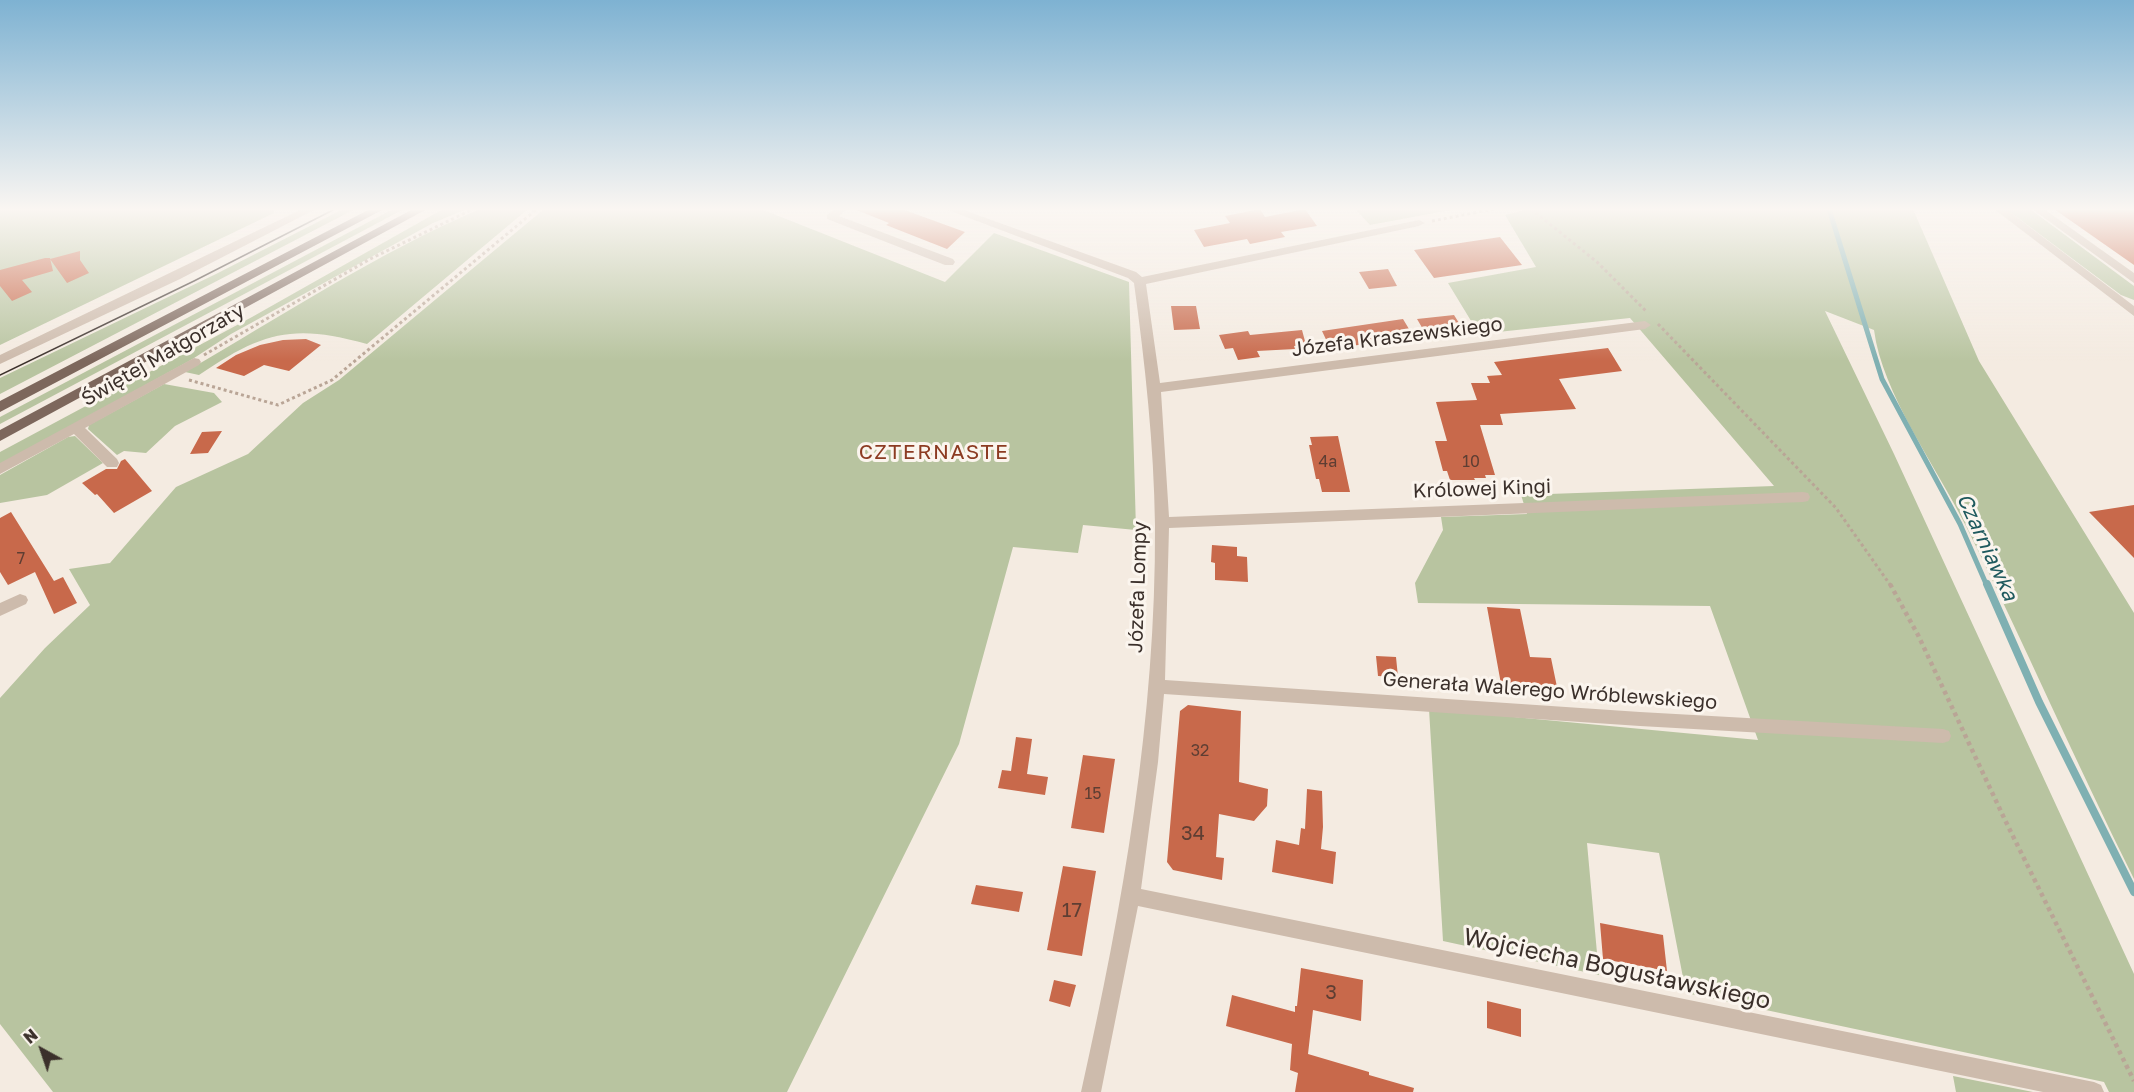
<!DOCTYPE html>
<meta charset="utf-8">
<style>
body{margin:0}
#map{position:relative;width:2134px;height:1092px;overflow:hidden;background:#f4ebe1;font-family:"Golos Text",sans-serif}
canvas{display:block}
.north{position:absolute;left:12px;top:1020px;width:60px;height:60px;-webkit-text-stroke:4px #fbf5ee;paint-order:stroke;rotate:320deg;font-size:16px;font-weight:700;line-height:24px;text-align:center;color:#3b302b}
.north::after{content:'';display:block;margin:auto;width:21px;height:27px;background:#3b302b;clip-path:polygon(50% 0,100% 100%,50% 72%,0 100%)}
</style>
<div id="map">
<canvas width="2134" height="1092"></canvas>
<div class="north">N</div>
</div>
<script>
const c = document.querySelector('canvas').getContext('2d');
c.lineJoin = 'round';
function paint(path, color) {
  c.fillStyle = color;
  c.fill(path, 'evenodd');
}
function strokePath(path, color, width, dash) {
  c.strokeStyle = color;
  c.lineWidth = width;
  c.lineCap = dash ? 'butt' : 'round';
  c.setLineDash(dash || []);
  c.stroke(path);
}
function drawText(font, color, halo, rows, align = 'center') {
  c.font = font + ' "Golos Text",sans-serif';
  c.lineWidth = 6;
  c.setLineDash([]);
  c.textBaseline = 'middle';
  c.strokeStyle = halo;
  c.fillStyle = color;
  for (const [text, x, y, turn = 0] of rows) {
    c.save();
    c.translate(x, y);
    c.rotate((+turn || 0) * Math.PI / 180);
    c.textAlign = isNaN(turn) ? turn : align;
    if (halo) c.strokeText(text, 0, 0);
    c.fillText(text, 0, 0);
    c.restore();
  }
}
paint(new Path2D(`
 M0 209H273L274 213 0 345Z
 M343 209H355L0 394V378L216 274Z
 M393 209H404L0 424V417Z
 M443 209H467L433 223 231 334 191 360 0 465V452L252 317Z
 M480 209H528L367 344C293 323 262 332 199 375L185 372C282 316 377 253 480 209Z
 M544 209H761L945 282 994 233 1129 282 1136 530 1083 525 1078 553 1013 547 959 744 787 1092H53L0 1024V698L45 648 90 605 69 569 110 563 176 487 248 454 303 403 339 380Z
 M1355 209H1456L1370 225Z
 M1529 209H1913L1979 361 2134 613V879C2076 763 2024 643 1966 526 1937 468 1882 393 1874 330L1825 311 1894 454 2134 974V1092H2109L2104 1082 1686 993 1659 853 1587 843 1599 975 1443 941 1429 709 1758 740 1710 606 1418 603 1415 583 1443 530 1441 517 1527 514 1521 495 1774 486 1630 318 1479 334 1448 283 1536 267 1505 215Z
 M2006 209H2030L2134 286V300L2121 295Z
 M164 384 214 393 222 402 175 426 146 453 124 451 117 455 88 429 89 425Z
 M75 436 103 463 47 495 0 503V475L68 437Z
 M1953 1076 2033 1092H1956Z`), '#b8c4a0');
strokePath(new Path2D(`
 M1829 209 1882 379 1960 524 1987 586`), '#7fb0b2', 5);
strokePath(new Path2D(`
 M1987 584 2039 702 2134 892`), '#7fb0b2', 8);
paint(new Path2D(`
 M854 209H902L965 232 947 249 886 225 889 223Z
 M1260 209 1265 217 1305 209 1317 226 1281 232 1285 237 1250 244 1247 239 1204 247 1194 230 1230 223 1225 216Z
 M2054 209H2134V265Z
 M1500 237 1522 265 1434 278 1414 250Z
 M80 251V260L89 273 67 283 50 259Z
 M45 258H50L53 271 22 280 32 292 12 301 0 286V270Z
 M1388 269 1397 286 1369 289 1359 272Z
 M1171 306H1196L1200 329 1174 330Z
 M1454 315 1464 331 1427 336 1417 319Z
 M1403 319 1412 334 1367 340 1368 344 1330 348 1322 331Z
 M1302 330 1306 345 1294 346 1295 349 1257 351 1260 357 1238 360 1233 348 1225 349 1219 335 1248 331 1250 335Z
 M306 339 321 345 289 371 264 365 244 376 216 368 236 355 260 345 283 340Z
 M1608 348 1622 371 1559 379 1576 409 1500 414 1503 425H1480L1495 475H1485L1486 478H1474L1475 480H1450L1447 471H1443L1435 441H1447L1436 402 1477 400 1471 383H1490L1487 376 1502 375 1494 362Z
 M222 431 208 453 190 454 202 432Z
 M1338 436 1350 492H1322L1319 479H1316L1309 445H1312L1310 437Z
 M125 459 152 491 114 513 97 494 95 495 82 483 106 469H117L121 461Z
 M2134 505V558L2089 512Z
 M11 512 54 581 63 577 77 603 54 614 35 572 8 585 0 572V518Z
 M1212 545 1237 547V556L1247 557 1248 582 1215 580V563L1211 562Z
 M1487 607 1520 609 1530 657 1551 658 1557 687 1501 684Z
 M1376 656 1396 657 1398 677 1378 676Z
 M1188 705 1241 711 1239 782 1268 789 1267 806 1254 821 1219 814 1216 857 1224 858 1222 880 1173 870 1167 862 1180 711Z
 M1016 737 1032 739 1027 774 1048 777 1045 795 998 788 1002 770 1011 771Z
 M1083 755 1115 759 1104 833 1071 828Z
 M1307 789 1322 791 1323 827 1321 849 1336 852 1333 884 1272 872 1276 840 1299 845 1301 828 1305 829Z
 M1063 866 1096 871 1082 956 1047 950Z
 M976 885 1023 892 1019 912 971 904Z
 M1600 923 1663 935 1667 971 1603 959Z
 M1301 968 1363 980 1361 1021 1313 1010 1308 1054 1369 1072V1075L1414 1088 1413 1092H1295L1298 1073 1290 1070 1292 1044 1226 1026 1232 995 1295 1012V1006H1297Z
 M1054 980 1076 985 1070 1007 1049 1001Z
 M1487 1001 1521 1009V1037L1487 1028Z`), '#c8694b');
strokePath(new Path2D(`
 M1531 209 1597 262 1647 312
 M1432 221 1494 209
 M1658 324 1836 508 1891 586
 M204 355 370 259 473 209
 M189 380 278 405 332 380 537 209`), '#b9a596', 3, [3, 3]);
strokePath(new Path2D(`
 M1890 584 1918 635 2005 820 2134 1081`), '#b9a596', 4.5, [4, 4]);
paint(new Path2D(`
 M302 209H316L180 279 0 364V355Z
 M834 209H847L839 216 953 259 955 262 953 265H945L827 219V215Z
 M945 209H961L1136 272 1142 277 1419 220 1425 223 1419 226 1146 284 1160 383 1645 321 1651 325 1645 329 1161 392 1169 517 1803 492 1808 493 1810 497 1808 501 1803 502 1169 528 1165 680 1640 712 1943 729 1949 731 1951 736 1949 741 1943 743 1640 726 1164 694 1158 762 1141 889 2094 1082 2101 1085 2104 1092H2043L1138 906 1101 1092H1081C1123 906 1156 717 1155 526 1154 444 1145 364 1134 283L1128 278Z
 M1994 209H2006L2134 306V316Z
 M2032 209H2044L2134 273V283Z
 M194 358 199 359 201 362 199 365 85 428 117 459 119 463 117 467H107L74 434 0 474V463Z
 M20 594 26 596 28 600 26 604 0 616V603Z`), '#cdbbac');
paint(new Path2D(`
 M370 209H384L0 412V401Z
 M413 209H427L0 441V430Z`), '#7d675c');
strokePath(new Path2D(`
 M0 375 194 281 335 209`), '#3b302b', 1.5);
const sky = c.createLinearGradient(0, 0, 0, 361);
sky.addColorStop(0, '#7eb2d2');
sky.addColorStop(0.58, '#faf6f2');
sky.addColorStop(1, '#faf6f200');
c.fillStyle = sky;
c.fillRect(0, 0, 2134, 361);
drawText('16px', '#5e3e33', null, [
 ["4a",1328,462],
 ["10",1471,462],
 ["7",21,559],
 ["32",1200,751],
 ["15",1093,794]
]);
drawText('20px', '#3b302b', '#fbf5ee', [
 ["Józefa Kraszewskiego",1397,337,-7],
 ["Świętej Małgorzaty",163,355,-30],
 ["Królowej Kingi",1482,489,-2],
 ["Józefa Lompy",1138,587,-88],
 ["Generała Walerego Wróblewskiego",1550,691,4]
]);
drawText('20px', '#5e3e33', null, [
 ["34",1193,834],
 ["17",1072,911],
 ["3",1331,993]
]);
c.letterSpacing = '1.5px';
drawText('21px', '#8c3b22', '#fbf5ee', [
 ["CZTERNASTE",934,452]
]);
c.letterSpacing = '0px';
drawText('italic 21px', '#1f5a5e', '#fbf5ee', [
 ["Czarniawka",1987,547,65]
]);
drawText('24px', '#3b302b', '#fbf5ee', [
 ["Wojciecha Bogusławskiego",1617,969,12]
]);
</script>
